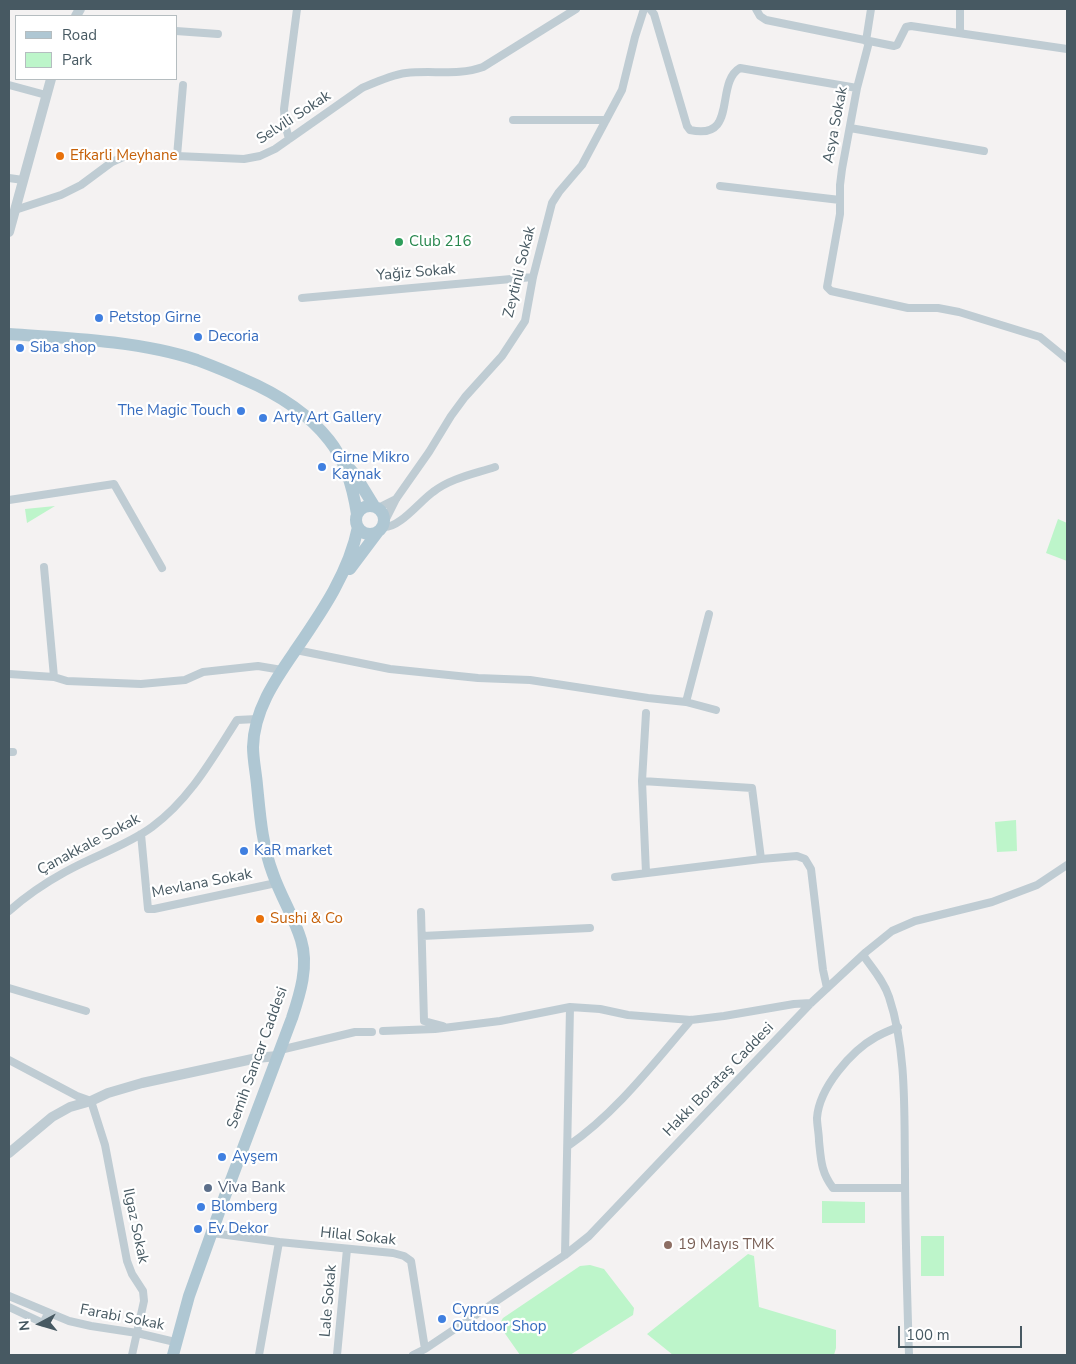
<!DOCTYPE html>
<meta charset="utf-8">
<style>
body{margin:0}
#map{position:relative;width:1076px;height:1364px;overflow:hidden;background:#f4f2f2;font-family:"Nunito Sans",sans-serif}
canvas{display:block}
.frame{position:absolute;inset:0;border:10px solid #475962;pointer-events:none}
.legend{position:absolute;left:15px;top:15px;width:162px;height:65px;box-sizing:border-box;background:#fff;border:1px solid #b5bdc0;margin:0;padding:6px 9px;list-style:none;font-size:15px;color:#475962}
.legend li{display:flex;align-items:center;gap:10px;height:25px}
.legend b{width:25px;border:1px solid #b5bdc0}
.north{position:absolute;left:15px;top:1299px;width:50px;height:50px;-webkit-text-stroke:4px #fff;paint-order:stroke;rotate:264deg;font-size:14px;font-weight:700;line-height:20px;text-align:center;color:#475962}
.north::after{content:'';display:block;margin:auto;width:18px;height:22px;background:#475962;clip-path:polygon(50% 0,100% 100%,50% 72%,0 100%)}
.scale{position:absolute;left:898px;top:1326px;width:124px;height:22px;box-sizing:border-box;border:2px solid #475962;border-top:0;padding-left:6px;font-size:15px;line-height:18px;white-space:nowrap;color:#475962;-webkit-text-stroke:4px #fff;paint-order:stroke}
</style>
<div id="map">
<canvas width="1076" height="1364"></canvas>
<div class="frame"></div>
<ul class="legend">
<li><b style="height:6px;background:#afc7d3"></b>Road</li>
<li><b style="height:14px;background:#bdf5ca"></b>Park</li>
</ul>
<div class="north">N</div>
<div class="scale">100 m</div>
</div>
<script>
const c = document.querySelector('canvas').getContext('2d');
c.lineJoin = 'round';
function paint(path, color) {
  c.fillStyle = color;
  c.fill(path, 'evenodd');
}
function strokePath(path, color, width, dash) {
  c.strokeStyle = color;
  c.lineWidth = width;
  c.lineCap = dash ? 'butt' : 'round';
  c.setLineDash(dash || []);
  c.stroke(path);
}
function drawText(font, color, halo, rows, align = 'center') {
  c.font = font + ' "Nunito Sans",sans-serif';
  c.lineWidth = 4.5;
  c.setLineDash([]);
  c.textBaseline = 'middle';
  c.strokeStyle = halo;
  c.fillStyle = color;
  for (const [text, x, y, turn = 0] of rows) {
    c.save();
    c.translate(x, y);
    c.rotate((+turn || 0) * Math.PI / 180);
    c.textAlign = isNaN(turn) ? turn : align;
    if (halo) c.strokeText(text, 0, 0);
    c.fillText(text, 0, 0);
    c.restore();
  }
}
paint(new Path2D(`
 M55 506 27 523 25 509Z
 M1058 519 1067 523V561L1046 553Z
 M1016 820 1017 851 997 852 995 822Z
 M822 1201 865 1202V1223H822Z
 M921 1236H944V1276H921Z
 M748 1254 754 1256 759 1307 836 1330V1348L834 1355H673L647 1334Z
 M590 1265 604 1269 634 1308 633 1315 570 1355H520L499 1325 503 1318 580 1266Z`), '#bdf5ca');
strokePath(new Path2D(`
 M650 9 654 14 687 126 690 130C739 141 714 83 740 68L857 88
 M756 9 760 16 766 20 894 46 897 45 906 27 911 26 1067 49
 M960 9V33
 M176 31 218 34
 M866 41 871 9
 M869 42 857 88 842 169 840 185V214L827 287 831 291 908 308H938L959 312 1040 337 1067 359
 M9 85 46 95
 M513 120H606
 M850 128 984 151
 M289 139 285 124 284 109 297 9
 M177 156 183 85
 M9 178 23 180
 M720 186 840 200
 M15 210 61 195 81 185 112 162 123 157 177 156 244 159 260 156 275 149 362 88C376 82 391 75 406 73 433 70 458 76 483 67L576 9
 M302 298 533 277
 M9 500 114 484 162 568
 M378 508 396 499
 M384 523 396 499 429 452 451 416 465 397 502 356 525 321 533 277 552 203 559 192 582 165 622 90 635 37 644 9
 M383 527C399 529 420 501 433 492 451 478 474 474 495 467
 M44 567 54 677
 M296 650 390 669 478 678 530 680 648 698 686 702 716 710
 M9 674 54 677 67 681 141 684 185 680 203 672 258 666 282 670
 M686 702 709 614
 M9 752H13
 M642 781 752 788 761 859
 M141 834 148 909H154L276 883
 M646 873 642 781 646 713
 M615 877 761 859 797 856 805 859 811 869 823 970 827 988
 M9 911C26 896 45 883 65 872 93 856 126 846 152 827 190 799 212 759 237 720L257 719
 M421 912 424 1021 443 1026
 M422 936 590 928
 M863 955C872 968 884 981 889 997 907 1051 904 1113 905 1170 905 1231 907 1293 909 1355
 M9 988 86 1011
 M898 1027C891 1030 883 1033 876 1037 851 1051 819 1088 817 1118 817 1125 819 1134 819 1141 821 1160 821 1172 833 1188H905
 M383 1031 435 1029 500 1021 570 1007 600 1009 628 1015 691 1020 724 1016 794 1004 811 1003
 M280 1050 355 1032H372
 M9 1060 77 1096 91 1101 105 1145 127 1261 132 1274 143 1291 144 1301 132 1355
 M568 1146C616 1113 653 1064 691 1020
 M212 1233 279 1242 393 1253 404 1256 411 1261 425 1349
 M565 1255 570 1007
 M9 1296 69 1321 91 1326 137 1333 175 1342
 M9 1307 43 1323 48 1314
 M259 1355 279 1242
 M337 1355 347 1249
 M413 1355 425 1349 565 1255 589 1236 811 1003 866 952 892 931 915 921 992 902 1037 885 1067 865`), '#bfccd3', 8);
strokePath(new Path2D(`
 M76 16 80 9
 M9 232 51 79
 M9 1153 52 1117 70 1107 91 1101 108 1093 142 1083 257 1058 277 1056`), '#bfccd3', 10);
strokePath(new Path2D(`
 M9 334C68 338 141 341 197 360 213 366 228 372 243 379 276 393 307 412 329 440 346 461 353 488 357 514
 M349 468 355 475 374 506
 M356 520a14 14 0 1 1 28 0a14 14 0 1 1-28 0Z
 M350 569 377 533
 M173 1355 189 1296 222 1204 292 1018C300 994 309 966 301 940 294 917 281 897 273 874 262 845 260 815 257 785 256 773 253 759 253 747 254 710 275 680 295 651 321 613 349 573 358 527`), '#afc7d3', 12);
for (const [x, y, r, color] of [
 [60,156,5,"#e8710a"],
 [399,242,5,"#2e9e5b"],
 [99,318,5,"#3f7fe0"],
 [198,337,5,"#3f7fe0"],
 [20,348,5,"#3f7fe0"],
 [241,411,5,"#3f7fe0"],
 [263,418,5,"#3f7fe0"],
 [322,467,5,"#3f7fe0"],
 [244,851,5,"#3f7fe0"],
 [260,919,5,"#e8710a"],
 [222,1157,5,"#3f7fe0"],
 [208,1188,5,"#5c6f8a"],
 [201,1207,5,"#3f7fe0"],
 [198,1229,5,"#3f7fe0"],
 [668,1245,5,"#8d6e63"],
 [442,1319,5,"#3f7fe0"]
]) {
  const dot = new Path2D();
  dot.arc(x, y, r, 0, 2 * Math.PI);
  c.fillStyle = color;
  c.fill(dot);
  strokePath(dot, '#fff', 2);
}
drawText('15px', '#475962', '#fff', [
 ["Selvili Sokak",294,118,-33],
 ["Asya Sokak",836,125,-79],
 ["Zeytinli Sokak",520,272,-76],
 ["Yağiz Sokak",416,273,-5],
 ["Çanakkale Sokak",89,845,-28],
 ["Mevlana Sokak",202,884,-11],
 ["Semih Sancar Caddesi",258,1058,-70],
 ["Hakkı Borataş Caddesi",719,1080,-46],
 ["Ilgaz Sokak",135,1226,78],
 ["Hilal Sokak",358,1237,6],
 ["Lale Sokak",329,1301,-85],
 ["Farabi Sokak",122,1318,11]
]);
drawText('15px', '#c56008', '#fff', [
 ["Efkarli Meyhane",70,156],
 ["Sushi & Co",270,919]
], 'left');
drawText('15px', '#27864d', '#fff', [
 ["Club 216",409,242]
], 'left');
drawText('15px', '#366cbe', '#fff', [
 ["Petstop Girne",109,318],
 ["Decoria",208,337],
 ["Siba shop",30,348],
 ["The Magic Touch",231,411,"right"],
 ["Arty Art Gallery",273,418],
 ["Girne Mikro",332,458],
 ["Kaynak",332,475],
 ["KaR market",254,851],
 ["Ayşem",232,1157],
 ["Blomberg",211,1207],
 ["Ev Dekor",208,1229],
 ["Cyprus",452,1310],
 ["Outdoor Shop",452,1327]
], 'left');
drawText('15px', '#4e5e75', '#fff', [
 ["Viva Bank",218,1188]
], 'left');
drawText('15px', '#785e54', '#fff', [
 ["19 Mayıs TMK",678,1245]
], 'left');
</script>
